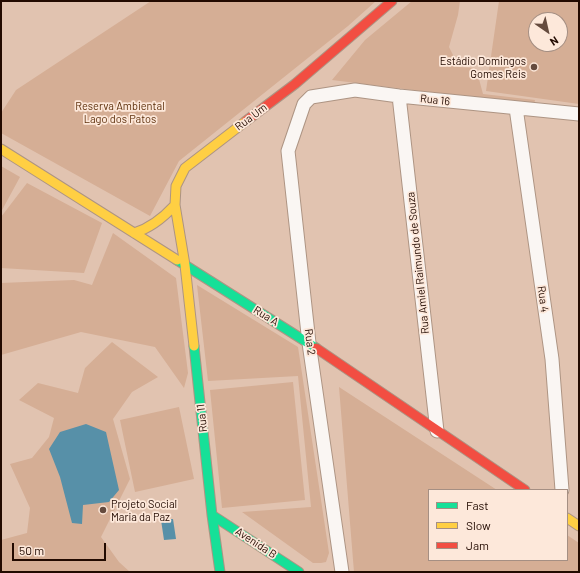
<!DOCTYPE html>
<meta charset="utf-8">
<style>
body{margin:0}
#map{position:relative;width:580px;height:573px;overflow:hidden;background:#e1c3b0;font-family:Barlow,sans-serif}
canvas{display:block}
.frame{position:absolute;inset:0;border:2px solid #220a00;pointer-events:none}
.legend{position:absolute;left:428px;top:489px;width:140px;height:72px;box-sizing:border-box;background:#fde8da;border:1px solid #a58f83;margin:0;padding:5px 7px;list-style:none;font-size:12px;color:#220a00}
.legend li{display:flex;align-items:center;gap:8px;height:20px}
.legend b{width:20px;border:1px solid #a58f83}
.north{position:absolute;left:528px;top:12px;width:40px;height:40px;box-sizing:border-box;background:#fde8da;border:1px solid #a58f83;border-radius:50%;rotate:146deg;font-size:11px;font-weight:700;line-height:16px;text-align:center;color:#220a00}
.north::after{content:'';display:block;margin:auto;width:14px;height:18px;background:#654b3e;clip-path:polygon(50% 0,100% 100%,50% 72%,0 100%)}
.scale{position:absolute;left:12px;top:543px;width:94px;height:18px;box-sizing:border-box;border:2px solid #220a00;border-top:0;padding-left:5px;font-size:12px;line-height:14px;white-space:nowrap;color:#220a00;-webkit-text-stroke:3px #fde8da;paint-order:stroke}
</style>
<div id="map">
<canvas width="580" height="573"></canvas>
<div class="frame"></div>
<ul class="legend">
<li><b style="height:5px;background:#16e098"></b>Fast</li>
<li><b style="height:5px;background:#ffcf43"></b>Slow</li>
<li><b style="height:5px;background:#f24e42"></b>Jam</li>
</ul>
<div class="north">N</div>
<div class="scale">50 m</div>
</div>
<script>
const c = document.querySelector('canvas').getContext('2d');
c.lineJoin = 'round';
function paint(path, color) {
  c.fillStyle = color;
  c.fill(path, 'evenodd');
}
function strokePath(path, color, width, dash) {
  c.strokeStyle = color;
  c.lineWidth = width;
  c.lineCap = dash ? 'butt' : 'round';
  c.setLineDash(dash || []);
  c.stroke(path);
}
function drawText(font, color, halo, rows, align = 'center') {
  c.font = font + ' Barlow,sans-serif';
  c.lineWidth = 3.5;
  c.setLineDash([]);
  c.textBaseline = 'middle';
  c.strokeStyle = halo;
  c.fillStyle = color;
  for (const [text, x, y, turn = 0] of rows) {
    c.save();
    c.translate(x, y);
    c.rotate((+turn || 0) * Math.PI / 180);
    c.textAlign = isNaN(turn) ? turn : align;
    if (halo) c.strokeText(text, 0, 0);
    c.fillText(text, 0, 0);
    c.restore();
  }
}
paint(new Path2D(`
 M151 1H376L348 26 179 161 150 216 1 133V113L16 90Z
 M412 1H460L458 15 449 47 459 67 476 68 483 94 535 100 534 105 332 80 365 40Z
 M499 1H579V104L486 91ZM536 20H560V44H536Z
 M1 166 20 177 1 212Z
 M27 183 102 223 84 273 1 268V217Z
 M113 233 176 278 188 373 184 388 155 347 81 332 1 355V283L74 280 92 285Z
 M197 285 298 347 329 553 326 562 321 563H313L242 512 311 507 298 376 208 381Z
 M112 342 158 377 132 392 113 419 130 479 101 537 119 562 130 572H1V540L27 533 30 508 10 464 32 458 49 437 54 418 19 400 38 383 78 393 85 368Z
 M293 382 305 500 222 508 210 390Z
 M339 387 497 490H429V560H567V535L579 543V572H354Z
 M179 407 194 479 135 492 120 420Z`), '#d5ae95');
paint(new Path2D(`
 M86 424 106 432 119 490 109 502 83 505 82 524 72 523 60 477 49 449 60 432Z
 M173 519 176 539 164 540 161 520Z`), '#5790a8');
const street = new Path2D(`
 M399 96 437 431
 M516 108 552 359 562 490
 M342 572 309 343 288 151 304 104 311 97 355 90 399 96 579 114`);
const fast = new Path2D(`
 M177 260 316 348
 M194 346 212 515 220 572
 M212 515 299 572`);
const slow = new Path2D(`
 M1 149 177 260
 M134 233C151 228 163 218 175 205
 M194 346 185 265 175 205 176 186 185 168 246 121
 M567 518 579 526`);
const jam = new Path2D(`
 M246 121 295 84 392 1
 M316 348 525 490`);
strokePath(street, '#ad9483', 15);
strokePath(fast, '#ad9483', 11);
strokePath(slow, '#ad9483', 11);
strokePath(jam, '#ad9483', 11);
strokePath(street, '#faf6f3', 13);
strokePath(fast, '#16e098', 9);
strokePath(slow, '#ffcf43', 9);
strokePath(jam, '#f24e42', 9);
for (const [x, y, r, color] of [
 [534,67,4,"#654b3e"],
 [103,510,4,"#654b3e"]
]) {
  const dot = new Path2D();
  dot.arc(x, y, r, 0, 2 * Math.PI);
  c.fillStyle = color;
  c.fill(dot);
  strokePath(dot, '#fde8da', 1.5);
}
drawText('11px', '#220a00', '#fde8da', [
 ["Estádio Domingos",526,61],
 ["Gomes Reis",526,74],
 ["Projeto Social",111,504,"left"],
 ["Maria da Paz",111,517,"left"]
], 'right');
drawText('11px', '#220a00', '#fde8da', [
 ["Rua 16",435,100,6],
 ["Rua Um",251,117,-37],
 ["Rua Amiel Raimundo de Souza",418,263,-96],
 ["Rua 4",543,299,82],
 ["Rua A",266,316,32],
 ["Rua 2",310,342,83],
 ["Rua 11",202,418,-96],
 ["Avenida B",256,543,33]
]);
drawText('11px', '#5d300c', '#fde8da', [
 ["Reserva Ambiental",120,106],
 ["Lago dos Patos",120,119]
]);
</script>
